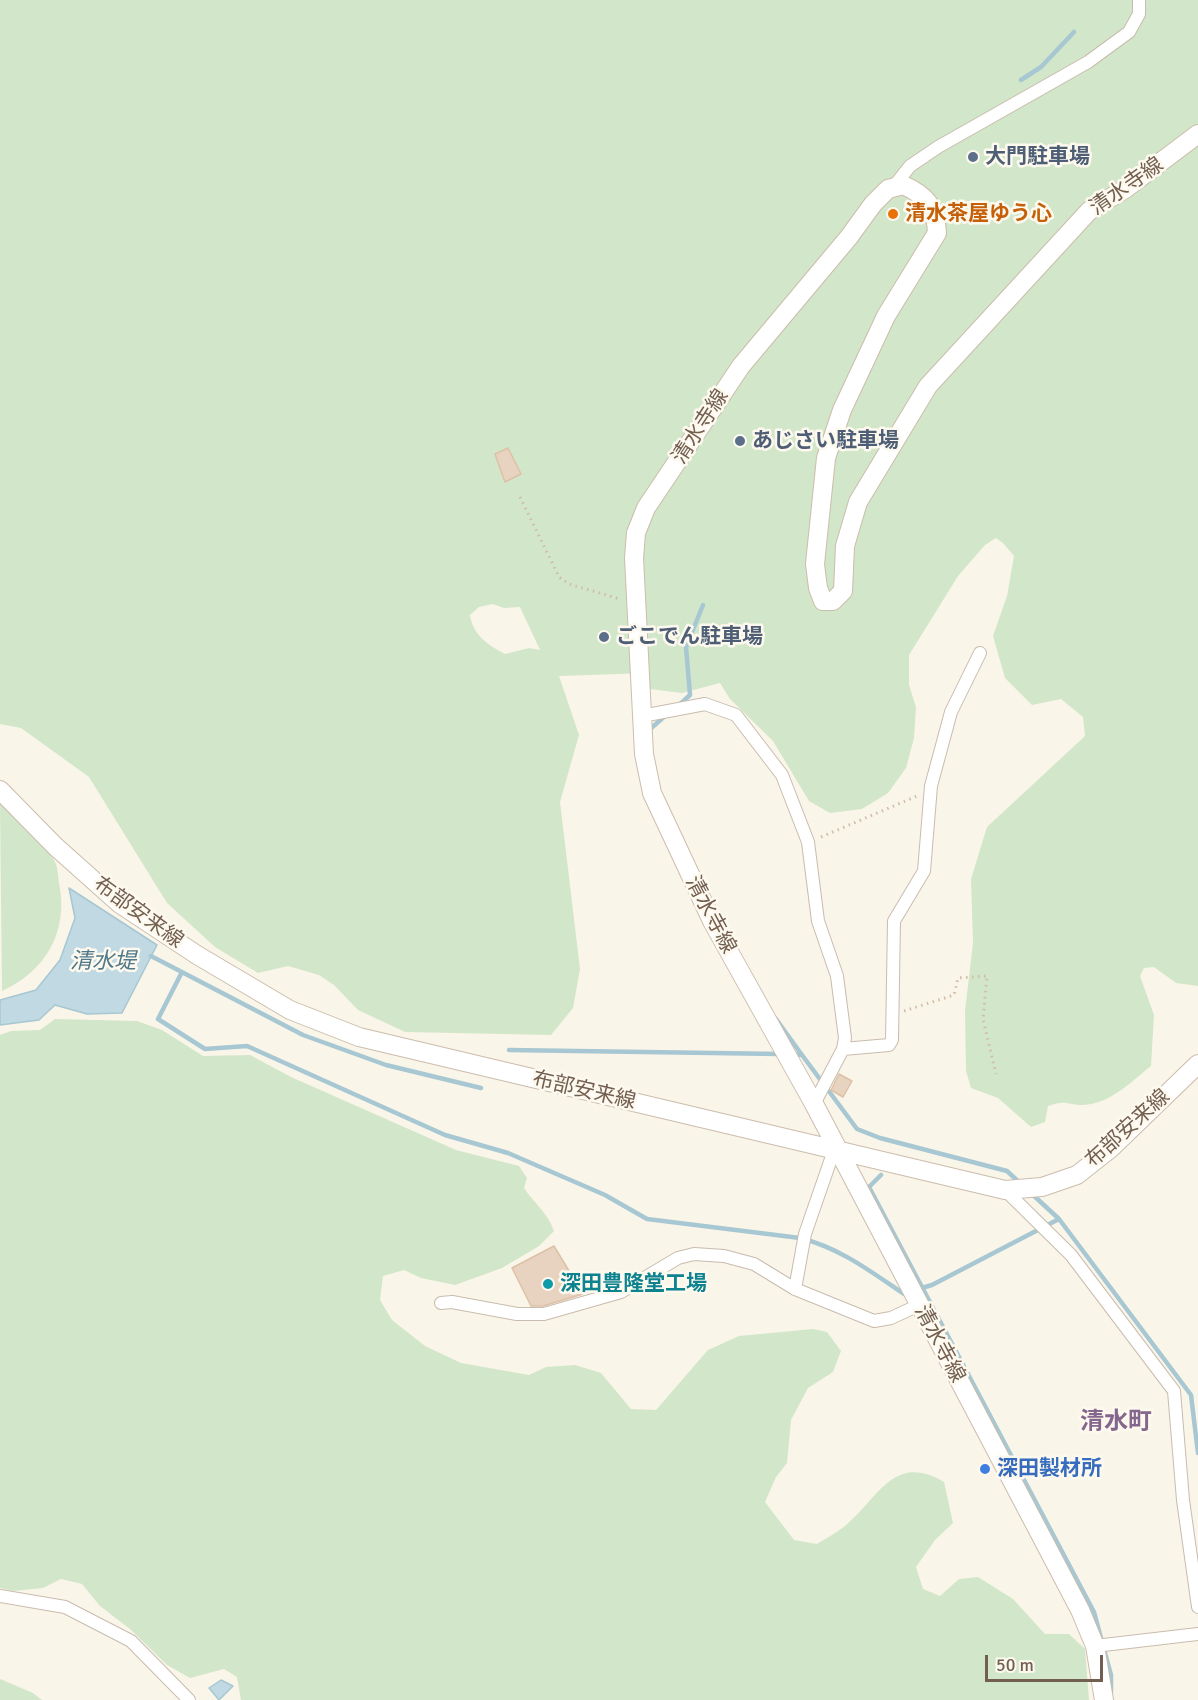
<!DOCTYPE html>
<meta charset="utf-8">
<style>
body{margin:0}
#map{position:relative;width:1198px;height:1700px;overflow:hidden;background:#faf5e9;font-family:Signika,sans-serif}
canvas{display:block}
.scale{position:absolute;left:985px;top:1655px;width:118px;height:27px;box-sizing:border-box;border:3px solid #725f50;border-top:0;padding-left:8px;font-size:18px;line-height:21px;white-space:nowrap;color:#725f50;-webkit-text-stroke:4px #fdf9ef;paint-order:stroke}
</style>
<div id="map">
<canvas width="1198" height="1700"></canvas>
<div class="scale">50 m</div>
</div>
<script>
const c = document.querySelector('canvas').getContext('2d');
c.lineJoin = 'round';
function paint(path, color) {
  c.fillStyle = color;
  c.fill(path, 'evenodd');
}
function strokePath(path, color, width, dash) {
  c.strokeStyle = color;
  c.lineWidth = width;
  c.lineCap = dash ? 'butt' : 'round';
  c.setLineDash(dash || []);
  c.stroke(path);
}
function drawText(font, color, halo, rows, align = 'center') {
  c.font = font + ' Signika,"Noto Sans JP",sans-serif';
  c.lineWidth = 5;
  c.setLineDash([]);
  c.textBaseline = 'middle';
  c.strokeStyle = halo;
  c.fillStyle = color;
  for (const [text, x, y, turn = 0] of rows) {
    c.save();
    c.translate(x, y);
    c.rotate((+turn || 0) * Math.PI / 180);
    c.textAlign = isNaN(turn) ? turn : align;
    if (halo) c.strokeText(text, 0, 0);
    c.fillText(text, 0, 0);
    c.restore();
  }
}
paint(new Path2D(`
 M0 0H1198V986L1176 983 1154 967 1144 968 1140 976 1154 1015 1151 1066C1131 1082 1109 1105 1081 1105 1065 1104 1065 1100 1048 1106L1045 1122 1031 1127 998 1098 971 1088 966 1071 965 1011 973 943 971 879 987 827 1085 736 1083 717 1061 699 1032 705 1005 678 993 636 1007 596 1014 556 1003 543 996 538 985 545 958 576 909 655V685L916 707 914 738 906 768 888 793 862 809 830 813 809 801 773 741 730 699 720 683 682 693 650 689 648 673 559 676 579 735 560 802 580 969 573 1008 551 1035 405 1032 358 1010 334 985 319 975 288 966 258 973 215 947 167 903 89 777 21 728 0 724ZM493 604 504 608 520 607 540 650 529 648 505 654C488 645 473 635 470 615L479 607Z
 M0 803C17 821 41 839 54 860 58 866 58 876 59 883 69 931 46 971 2 991Z
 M55 1019 137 1021 162 1030 203 1056 250 1055 291 1077 456 1150 519 1166 527 1178 524 1188C534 1203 548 1213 554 1231L539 1246 502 1268 455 1285 421 1278 404 1270 383 1276 380 1300 392 1320 425 1346 461 1363 529 1375 546 1367 575 1365 601 1373 631 1409 656 1410 708 1350 739 1336 813 1329 827 1332 841 1351 833 1372 808 1388 791 1420 787 1463 776 1477 765 1502 794 1540 817 1544C826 1538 836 1533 845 1526 878 1499 893 1452 944 1482L953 1523 935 1540 916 1567 923 1589 940 1596 959 1579 978 1577 1013 1599 1045 1634H1069L1085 1649 1089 1700H241L237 1677 224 1669 190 1678 167 1665 130 1629 100 1606 82 1584 61 1579 43 1588 14 1591 0 1588V1035L11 1031 40 1030Z
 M0 1679 33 1693 42 1700H0Z`), '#d2e6c9');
const water = new Path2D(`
 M69 888 157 945 122 1013 87 1014 55 1005 39 1020 0 1025V1000L36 990 60 960 75 918Z
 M221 1680 233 1686 219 1700 209 1688Z`);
paint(water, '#c0d9e2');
strokePath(water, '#a7c7d2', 1.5);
strokePath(new Path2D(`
 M1021 80 1041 67 1074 32
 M679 705 690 695 686 647 703 605
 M649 730 665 716
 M151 956 303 1035 386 1065 481 1088
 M182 972 158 1019 205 1049 247 1046 445 1135 508 1153 605 1195 647 1219 800 1238C840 1248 870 1271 904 1294L907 1293
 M776 1019 802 1055
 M509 1050 779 1054
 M791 1054 802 1055 857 1129 880 1138 1007 1171 1021 1184
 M881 1175 869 1187 1094 1612 1111 1675V1692
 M1032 1194 1059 1219 1191 1395 1198 1453
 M918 1289 932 1285 1059 1219`), '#a7c7d2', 4.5);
const building = new Path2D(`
 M508 448 521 474 505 482 495 454Z
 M839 1074 852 1081 843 1097 831 1090Z
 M554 1246 583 1294 543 1306H531L512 1268Z`);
paint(building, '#e7d3bf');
strokePath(building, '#ddc1a7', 1.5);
const street = new Path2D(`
 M895 185 910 166 938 147 1088 62 1129 32 1139 14V0
 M642 716 705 704 736 715 782 775 808 842 818 921 837 976 845 1038 843 1049
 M814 1104 843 1049 889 1045 892 1040 894 921 924 871 931 786 951 712 980 653
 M1005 1190 1071 1255 1174 1391 1183 1500 1198 1607
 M795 1289 805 1234 831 1159 838 1150
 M441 1303 452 1302 517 1314H544L621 1292 678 1258 694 1254 724 1256 754 1264 795 1289 874 1321 891 1318 919 1305
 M0 1596 65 1607 131 1641 189 1700
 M1095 1646 1198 1634`);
const secondary = new Path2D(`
 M0 790 56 847 120 904 197 955 290 1010 359 1037 1005 1190 1042 1187 1077 1175 1110 1149 1198 1064
 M1104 1700 1095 1646 1080 1610 814 1104 712 921 652 793 644 754 634 558 636 533 646 508 741 366 849 237 873 204 888 189 903 185C926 195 936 207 937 233L886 316 842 410 826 458 815 564 818 588 823 601H833L843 591 845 546 858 502 928 386 1089 211 1125 189 1198 134`);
strokePath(street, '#c8bcae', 14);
strokePath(secondary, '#cbbdac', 20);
strokePath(new Path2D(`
 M520 497 559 577 569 584 620 599
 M821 837 917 796
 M904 1011 954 995 958 978 987 976 983 1019 996 1074`), '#d1bca7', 3, [1.5, 4.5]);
strokePath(street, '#fff', 12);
strokePath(secondary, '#fff', 18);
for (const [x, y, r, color] of [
 [973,157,6,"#5c6f8a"],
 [893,214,6,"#e8710a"],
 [740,441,6,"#5c6f8a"],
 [604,637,6,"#5c6f8a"],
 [548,1284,6,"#0f9aa8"],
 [985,1469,6,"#3f7fe0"]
]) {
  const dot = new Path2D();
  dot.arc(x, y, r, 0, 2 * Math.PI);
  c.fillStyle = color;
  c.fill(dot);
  strokePath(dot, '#fdf9ef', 2);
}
drawText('bold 21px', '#4e5e75', '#fdf9ef', [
 ["大門駐車場",985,157],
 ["あじさい駐車場",752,441],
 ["ごこでん駐車場",616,637]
], 'left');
drawText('21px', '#725f50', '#fdf9ef', [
 ["清水寺線",1127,187,-35],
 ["清水寺線",701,427,-57],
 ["布部安来線",138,913,36],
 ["清水寺線",710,915,62],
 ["布部安来線",584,1091,13],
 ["布部安来線",1128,1129,-42],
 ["清水寺線",939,1344,62]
]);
drawText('bold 21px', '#c56008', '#fdf9ef', [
 ["清水茶屋ゆう心",905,214]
], 'left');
drawText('bold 21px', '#0d838f', '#fdf9ef', [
 ["深田豊隆堂工場",560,1284]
], 'left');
drawText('bold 21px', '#366cbe', '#fdf9ef', [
 ["深田製材所",997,1469]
], 'left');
drawText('italic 22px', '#507989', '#fdf9ef', [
 ["清水堤",103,962]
]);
drawText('bold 24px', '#85678d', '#fdf9ef', [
 ["清水町",1116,1423]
]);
</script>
